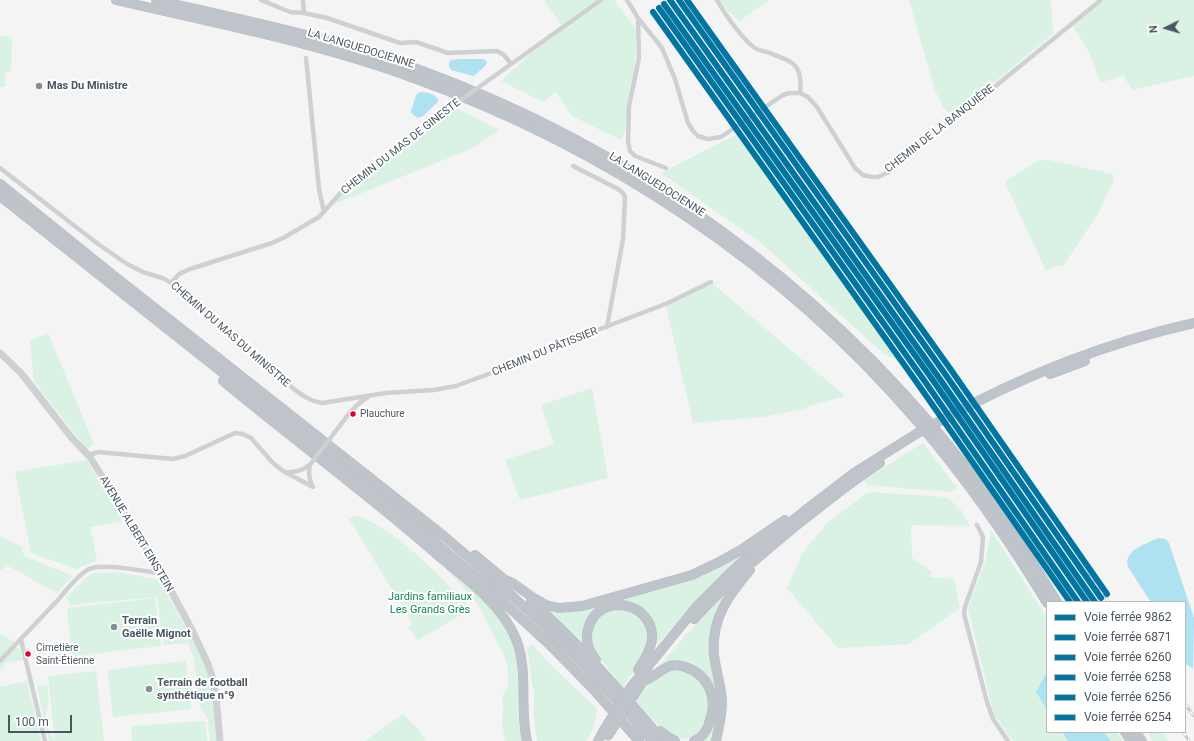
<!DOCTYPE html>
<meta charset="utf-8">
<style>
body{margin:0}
#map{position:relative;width:1194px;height:741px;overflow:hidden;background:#f4f4f4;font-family:Roboto,sans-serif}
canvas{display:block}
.legend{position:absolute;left:1046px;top:601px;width:140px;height:132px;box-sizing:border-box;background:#fff;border:1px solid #b7bbc0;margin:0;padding:5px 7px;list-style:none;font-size:12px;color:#4a5661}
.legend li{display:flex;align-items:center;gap:8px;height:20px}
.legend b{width:20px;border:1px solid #b7bbc0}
.north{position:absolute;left:1146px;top:8px;width:40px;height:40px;-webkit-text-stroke:3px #fff;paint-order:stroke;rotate:265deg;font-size:11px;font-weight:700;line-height:16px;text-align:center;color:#4a5661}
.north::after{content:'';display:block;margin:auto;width:14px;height:18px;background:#4a5661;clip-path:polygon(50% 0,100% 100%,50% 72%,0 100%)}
.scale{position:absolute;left:8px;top:715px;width:64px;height:18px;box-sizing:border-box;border:2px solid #4a5661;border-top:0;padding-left:5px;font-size:12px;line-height:14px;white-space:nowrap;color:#4a5661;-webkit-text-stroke:3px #fff;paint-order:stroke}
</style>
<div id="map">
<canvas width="1194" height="741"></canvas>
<ul class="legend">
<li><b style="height:5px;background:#0075a1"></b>Voie ferrée 9862</li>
<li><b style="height:5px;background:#0075a1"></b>Voie ferrée 6871</li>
<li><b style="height:5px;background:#0075a1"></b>Voie ferrée 6260</li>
<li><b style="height:5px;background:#0075a1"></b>Voie ferrée 6258</li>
<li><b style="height:5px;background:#0075a1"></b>Voie ferrée 6256</li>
<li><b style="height:5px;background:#0075a1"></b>Voie ferrée 6254</li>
</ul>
<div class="north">N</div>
<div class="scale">100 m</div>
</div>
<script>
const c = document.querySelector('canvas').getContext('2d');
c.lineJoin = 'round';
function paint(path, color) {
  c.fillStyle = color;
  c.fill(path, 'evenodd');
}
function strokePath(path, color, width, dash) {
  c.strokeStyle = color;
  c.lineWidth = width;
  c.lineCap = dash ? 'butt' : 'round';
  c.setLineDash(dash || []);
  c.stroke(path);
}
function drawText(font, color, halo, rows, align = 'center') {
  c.font = font + ' Roboto,sans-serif';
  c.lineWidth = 4;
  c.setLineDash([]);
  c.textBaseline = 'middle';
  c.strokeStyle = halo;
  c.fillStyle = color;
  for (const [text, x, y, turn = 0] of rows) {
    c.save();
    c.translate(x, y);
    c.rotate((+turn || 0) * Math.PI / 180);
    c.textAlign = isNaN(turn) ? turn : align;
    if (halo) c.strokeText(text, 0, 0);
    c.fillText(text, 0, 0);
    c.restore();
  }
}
paint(new Path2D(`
 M544 0H597L561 25Z
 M601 0H614L636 29 635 68 628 97 627 126 621 140 572 116 556 92 543 102 501 81 529 55 528 53Z
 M716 0H769L739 21Z
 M909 0H1050L1052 13 1053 34 953 116 943 107 934 88Z
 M1105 0H1194V76L1132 90 1123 75 1100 83 1091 56 1073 26Z
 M0 36 12 37 11 72H5V87H0Z
 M456 108 499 130 471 149 332 205 342 194 355 183 400 149Z
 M739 133 906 365 883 353 760 242 661 173Z
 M1049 160 1113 174 1114 180 1098 214 1063 266H1055L1046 271 1005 182 1037 161Z
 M712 283 845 396 808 406 807 408 763 417 693 423 666 306 680 300Z
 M48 333 94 444 87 449 34 382 30 341Z
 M592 388 608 478 520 500 505 460 554 444 541 405Z
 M952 425 1040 547 1076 602H1067L1035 551 1005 507 946 429Z
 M923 443 957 488 951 492 867 485 864 480Z
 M87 460 122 521 90 527 97 560 77 569 31 553 15 472Z
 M868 492 947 497 961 510 970 526 911 525 912 558 932 572 931 577 954 579 960 608 909 644 838 648 787 588 802 554 826 524Z
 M357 515C367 520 378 525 387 531 418 553 445 581 471 609L418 640 408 628 413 624 349 519Z
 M991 530 1047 618V732H1117L1123 741H1013L994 715 968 609 986 559Z
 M0 536 22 547 24 556 73 576 57 593 8 566 0 570Z
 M764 541 711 584 652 650 653 644 640 609 598 610 585 649 544 608 554 611 686 579Z
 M448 568C472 589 496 608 510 638 513 644 516 652 517 658 519 685 515 716 522 741H505L502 724 503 708 502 697 508 687V669L504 655 477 603 446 569Z
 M117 572 160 580 183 623 190 631 205 664 213 691 217 741H210L208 719 200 708 194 659 188 643 164 645 157 597 70 605 66 597 92 573Z
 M731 587 716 615 719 699 713 741H697L705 735 713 691 711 680 704 673 697 668 670 662 659 666 699 620Z
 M155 598 161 646 72 656 67 608Z
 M611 609 631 610 641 618 647 630 648 637 646 646 642 658 623 687 594 651 591 639V631L599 615Z
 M0 634 15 642 0 658V644L1 643 0 641Z
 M532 644C552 668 575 687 597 709L594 727 586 741H537L534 720V695L527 648Z
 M15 648H18L20 650 23 660 4 663V667L0 668V664Z
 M186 661 191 709 113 717 107 670Z
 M672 668C699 668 711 691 707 715 707 718 707 722 706 724 701 734 688 741 678 738 661 732 648 714 636 702L653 679Z
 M96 671 104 741H55L48 676Z
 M27 681 41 741H0V687Z
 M47 685 49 701 46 712V719L49 732 55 741H49L37 686Z
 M403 714 419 730 425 741H365Z
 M205 721 207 741H132L131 726Z
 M1147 732H1162L1168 741H1153Z`), '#d9f2e3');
paint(new Path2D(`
 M460 59H484L487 62 486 65 474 76 451 70C448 66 448 63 451 60Z
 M420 92C427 92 436 94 439 101L423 116 418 118 411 113V111L416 95Z
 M1158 538 1165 539 1169 543 1194 618 1193 669 1185 663V602H1151L1128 567C1123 550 1146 544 1158 538Z
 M1047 672V709L1036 692Z
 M1062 732H1104L1110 741H1068Z`), '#aee2f0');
const highway = new Path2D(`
 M116 0C214 23 316 42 411 77 604 146 782 264 916 420 965 477 1008 538 1047 603
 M156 0C243 20 332 38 417 69 629 146 818 281 959 458 995 504 1027 552 1057 602
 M0 184 109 272 445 537C519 600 591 666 652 741
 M0 196 416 526 485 585 551 646 593 689 639 741
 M1050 374 1085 361
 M223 381C295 441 371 496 441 558 469 581 502 605 516 639 529 671 519 708 527 741
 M940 421C1020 377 1105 343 1194 323
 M475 555 510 584
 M506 580 514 584 532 597 546 605 559 608 582 606 692 575 721 561 741 550 785 520
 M531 601C578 643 622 692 663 741
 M694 619C727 583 764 552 802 521 828 501 853 480 880 463
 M596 660C589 651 585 640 588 629 598 591 654 601 652 639 651 650 644 661 638 670
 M646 680C654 677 661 669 670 666 676 664 683 666 688 668 710 677 717 699 710 720 708 729 703 737 694 741
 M631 687 698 605 729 574 753 552 811 506 854 473 916 434
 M636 692 649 673
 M660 731 665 735 675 741
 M1125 732 1131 741
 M1136 732 1142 741
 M598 741 604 730
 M716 741C719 728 722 715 722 701 721 686 716 671 714 655 711 619 728 596 750 570`);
strokePath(highway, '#b9bec3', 10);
strokePath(new Path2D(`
 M261 0 290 12 304 13 327 18 400 43 416 42 448 53 497 51 504 55 511 64
 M303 0 304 13
 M627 0 638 18 662 48 675 79 688 123 693 131 698 136 708 139 721 137 783 95 789 93H800L808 97 817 107 855 168 863 175 872 177H878L889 172 913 150 954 120 1101 0
 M717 0C724 13 743 40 755 48 758 50 763 51 767 52 792 62 803 62 800 93
 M638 18 639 58 629 106 628 142 630 151 635 156 666 168
 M306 58 319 189 324 212
 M486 82 601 0
 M573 166 618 189 623 193 625 197 623 239 607 327
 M0 168 98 244 127 264 143 272 165 279 175 286 198 305 295 390C305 397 310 401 322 403L386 393 434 390 456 386 505 368 600 329 668 303 711 282
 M171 283 179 274 190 269 272 243 285 237 319 217 345 188 451 107
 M335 432C345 419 354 405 368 397
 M90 457 92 454 98 452 173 459 185 456 235 433 243 434 251 438 273 463 283 471 313 487
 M310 465C308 474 309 480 313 487
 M286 472C296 473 307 469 313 461
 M977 525 983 537 981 562 965 607 964 614 987 702 993 719 1008 741
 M21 640 45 741
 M0 661C19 641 38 621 57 601 65 592 78 574 89 569 104 563 142 571 159 573L161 572`), '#ced0d2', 4.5);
strokePath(new Path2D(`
 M0 353 21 373 71 437 90 457 161 572 191 628 208 664 212 676 216 696 220 741`), '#ced0d4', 7);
strokePath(highway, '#bec4c9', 9);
const rail = new Path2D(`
 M1073 555 1109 602
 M1185 704 1194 716
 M1183 732 1189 741`);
strokePath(rail, '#c9cacc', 3);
strokePath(rail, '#fff', 1.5, [4.5]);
const highwayBridge = new Path2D(`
 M916 434 940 421
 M604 730 631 687
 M608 736 636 692`);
strokePath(highwayBridge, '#b9bec3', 10, []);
strokePath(new Path2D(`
 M451 107 486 82
 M313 461 335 432`), '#ced0d2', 4.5);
strokePath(highwayBridge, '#bec4c9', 9);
strokePath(new Path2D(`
 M670 0 937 375 1095 602`), '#0075a1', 6);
strokePath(new Path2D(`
 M664 4 932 379 1087 602`), '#0075a1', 6);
strokePath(new Path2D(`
 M679 0 943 371 1101 598`), '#0075a1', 6);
strokePath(new Path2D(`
 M659 8 926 383 1078 602`), '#0075a1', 6);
strokePath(new Path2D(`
 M687 0 949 367 1107 594`), '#0075a1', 6);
strokePath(new Path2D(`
 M653 12 920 387 1070 602`), '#0075a1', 6);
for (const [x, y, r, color] of [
 [39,86,4,"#868d94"],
 [353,414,3.5,"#e4002b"],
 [114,627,4,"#868d94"],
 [28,654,3.5,"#e4002b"],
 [149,689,4,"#868d94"]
]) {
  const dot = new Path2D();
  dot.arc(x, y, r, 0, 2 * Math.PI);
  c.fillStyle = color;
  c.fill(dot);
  strokePath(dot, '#fff', 1.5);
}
drawText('10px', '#4a5661', '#fff', [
 ["Plauchure",360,414],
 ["Cimetière",36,648],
 ["Saint-Étienne",36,661]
], 'left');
drawText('11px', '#4a5661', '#fff', [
 ["LA LANGUEDOCIENNE",361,49,17],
 ["CHEMIN DE LA BANQUIÈRE",940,129,-38],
 ["CHEMIN DU MAS DE GINESTE",401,147,-38],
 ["LA LANGUEDOCIENNE",657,185,32],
 ["CHEMIN DU MAS DU MINISTRE",230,335,41],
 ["CHEMIN DU PÂTISSIER",545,352,-22],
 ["AVENUE ALBERT EINSTEIN",136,534,59]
]);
drawText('bold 11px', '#4a5661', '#fff', [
 ["Mas Du Ministre",47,86],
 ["Terrain",122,621],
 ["Gaëlle Mignot",122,634],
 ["Terrain de football",157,683],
 ["synthétique n°9",157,696]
], 'left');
drawText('11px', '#17864f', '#fff', [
 ["Jardins familiaux",430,597],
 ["Les Grands Grès",430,610]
]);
</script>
